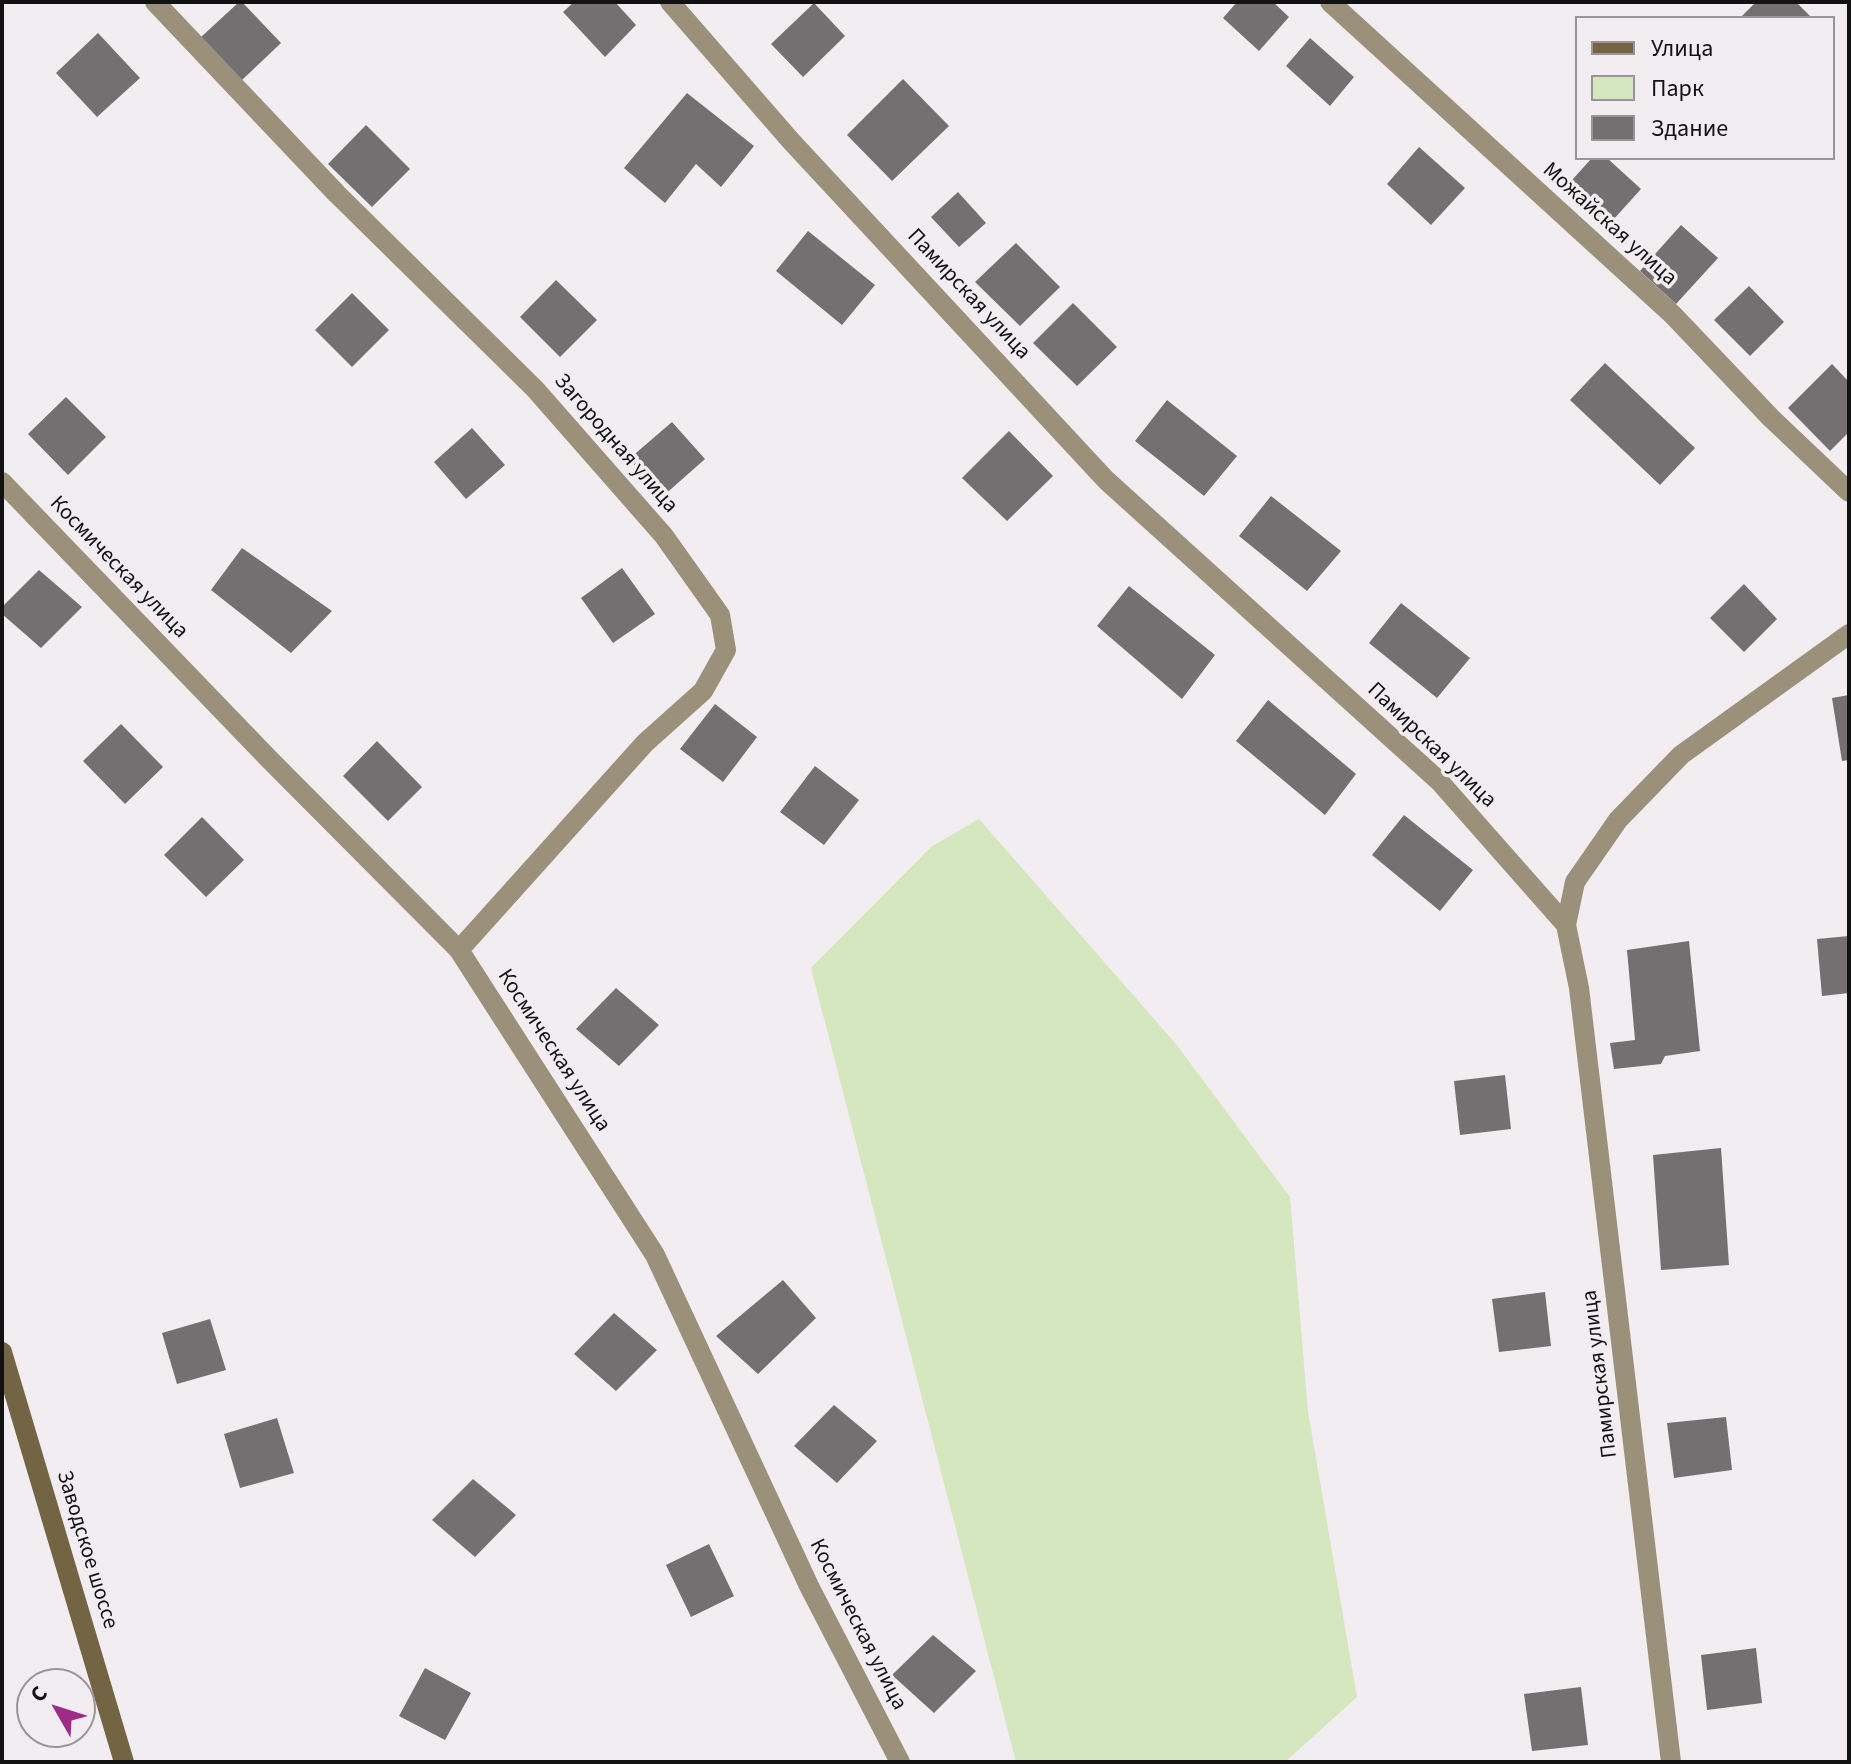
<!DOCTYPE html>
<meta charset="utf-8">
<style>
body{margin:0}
#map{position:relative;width:1851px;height:1764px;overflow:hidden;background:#f1edf1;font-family:"Source Sans 3",sans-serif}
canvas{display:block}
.frame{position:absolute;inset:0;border:4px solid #131213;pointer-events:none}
.legend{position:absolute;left:1575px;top:16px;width:260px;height:144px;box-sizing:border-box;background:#f1edf1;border:2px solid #989598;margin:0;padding:10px 14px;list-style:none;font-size:24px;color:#131213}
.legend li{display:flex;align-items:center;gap:16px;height:40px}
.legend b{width:40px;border:2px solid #989598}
.north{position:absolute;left:16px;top:1668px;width:80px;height:80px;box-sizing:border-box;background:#f1edf1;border:2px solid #989598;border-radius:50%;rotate:309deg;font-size:22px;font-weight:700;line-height:32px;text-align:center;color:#131213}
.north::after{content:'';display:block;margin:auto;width:28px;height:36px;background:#9d2b87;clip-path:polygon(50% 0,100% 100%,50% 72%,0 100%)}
</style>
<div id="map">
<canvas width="1851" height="1764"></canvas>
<div class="frame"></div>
<ul class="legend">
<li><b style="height:10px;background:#736443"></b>Улица</li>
<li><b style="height:22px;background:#d5e7be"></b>Парк</li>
<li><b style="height:22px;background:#746f71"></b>Здание</li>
</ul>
<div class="north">С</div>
</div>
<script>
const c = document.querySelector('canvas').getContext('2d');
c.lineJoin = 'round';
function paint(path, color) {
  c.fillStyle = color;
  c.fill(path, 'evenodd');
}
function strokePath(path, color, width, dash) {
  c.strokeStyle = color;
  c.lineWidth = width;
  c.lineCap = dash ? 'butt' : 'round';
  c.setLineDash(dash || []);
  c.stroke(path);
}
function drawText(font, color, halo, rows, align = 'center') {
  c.font = font + ' "Source Sans 3",sans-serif';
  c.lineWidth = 7;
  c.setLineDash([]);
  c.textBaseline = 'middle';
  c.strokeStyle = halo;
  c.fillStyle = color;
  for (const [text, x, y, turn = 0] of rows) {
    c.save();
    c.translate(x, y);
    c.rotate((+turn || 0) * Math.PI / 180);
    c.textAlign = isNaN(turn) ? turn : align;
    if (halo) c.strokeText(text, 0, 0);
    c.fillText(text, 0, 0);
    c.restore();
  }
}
paint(new Path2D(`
 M979 819 1176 1044 1290 1197 1308 1412 1357 1697 1285 1762H1016L811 968 931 847Z`), '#d5e7be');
paint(new Path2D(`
 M239 2H242L281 43 241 81 200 38Z
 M574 2H615L636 25 605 57 563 12Z
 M1237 2H1273L1289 17 1259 51 1223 18Z
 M1756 2H1796L1812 18H1740Z
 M814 3 845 36 803 77 771 44Z
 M98 33 140 78 97 117 56 73Z
 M1310 38 1354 77 1330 106 1286 66Z
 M903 79 949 126 892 181 847 135Z
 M687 93 754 146 721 187 696 164 665 203 624 168Z
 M366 125 410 169 372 207 328 164Z
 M1419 147 1465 188 1431 225 1387 184Z
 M1592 158H1607L1641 189 1604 230 1562 191Z
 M958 192 986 223 959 247 931 217Z
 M1681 225 1718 258 1676 304 1640 271Z
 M808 231 875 285 842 325 776 271Z
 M1016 243 1060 287 1020 326 975 282Z
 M556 280 597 320 560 357 520 317Z
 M1749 286 1784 322 1750 356 1714 320Z
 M352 293 389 330 352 367 315 330Z
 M1073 303 1117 347 1077 386 1033 343Z
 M1605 363 1695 448 1660 485 1570 400Z
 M1832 364 1849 382V432L1830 451 1788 408Z
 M66 397 106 437 68 475 28 434Z
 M1167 400 1237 456 1204 496 1135 441Z
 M672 422 705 459 662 497 629 459Z
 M472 428 505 465 466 499 434 462Z
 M1009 431 1053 476 1007 521 962 478Z
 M1271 496 1341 551 1307 591 1239 536Z
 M242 548 332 611 291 653 211 590Z
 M622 568 655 614 613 643 581 598Z
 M39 570 82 607 41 648 2 614V607Z
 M1744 584 1777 619 1744 652 1710 618Z
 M1129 586 1215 655 1182 699 1097 626Z
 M1401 603 1470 658 1437 698 1369 643Z
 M1849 695V760L1842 761 1832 698Z
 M1268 700 1356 774 1325 815 1236 741Z
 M715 704 757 737 723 782 680 749Z
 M121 724 163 767 125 804 83 761Z
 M377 741 422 787 388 821 343 776Z
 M815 766 859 800 824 845 780 812Z
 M1404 815 1473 870 1440 911 1372 855Z
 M202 817 244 860 206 897 164 855Z
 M1849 936V993L1822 996 1817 939Z
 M1689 941 1700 1051 1665 1056 1661 1064 1614 1069 1610 1043 1635 1040 1627 950Z
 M616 988 659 1025 619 1066 576 1029Z
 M1505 1075 1511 1129 1460 1135 1454 1081Z
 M1721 1148 1729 1265 1661 1270 1653 1155Z
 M783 1280 816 1318 758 1374 716 1336Z
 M1545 1292 1551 1346 1499 1352 1492 1299Z
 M614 1313 657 1350 616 1391 574 1354Z
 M210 1319 226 1370 177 1384 162 1333Z
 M834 1405 877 1441 837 1483 794 1446Z
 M1726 1417 1732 1470 1674 1478 1667 1423Z
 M277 1418 294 1473 240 1488 224 1434Z
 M473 1479 516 1515 475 1557 432 1520Z
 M709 1544 734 1596 691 1617 666 1565Z
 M933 1635 976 1671 934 1713 892 1675Z
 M1756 1648 1762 1703 1707 1710 1701 1655Z
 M425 1668 471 1693 445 1740 399 1716Z
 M1581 1687 1588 1745 1532 1751 1524 1694Z`), '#746f71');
strokePath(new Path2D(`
 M1566 925 1575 882 1618 820 1681 755 1849 634`), '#9b917a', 20);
strokePath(new Path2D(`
 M155 2 337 194 535 389 664 536 720 615 726 650 703 691 645 743 459 950
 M670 2 791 141 1106 480 1439 781 1566 925 1579 988 1671 1762
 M1330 2 1673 315 1771 418 1849 492
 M2 482 269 759 459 950 655 1255 809 1586 900 1762`), '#9b917a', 20);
strokePath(new Path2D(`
 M2 1352 124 1762`), '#736443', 20);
drawText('22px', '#131213', '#f1edf1', [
 ["Можайская улица",1609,225,42],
 ["Памирская улица",968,295,47],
 ["Загородная улица",615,444,49],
 ["Космическая улица",118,568,46],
 ["Памирская улица",1431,746,44],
 ["Космическая улица",553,1051,57],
 ["Памирская улица",1601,1374,-97],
 ["Заводское шоссе",86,1550,73],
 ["Космическая улица",857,1625,63]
]);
</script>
